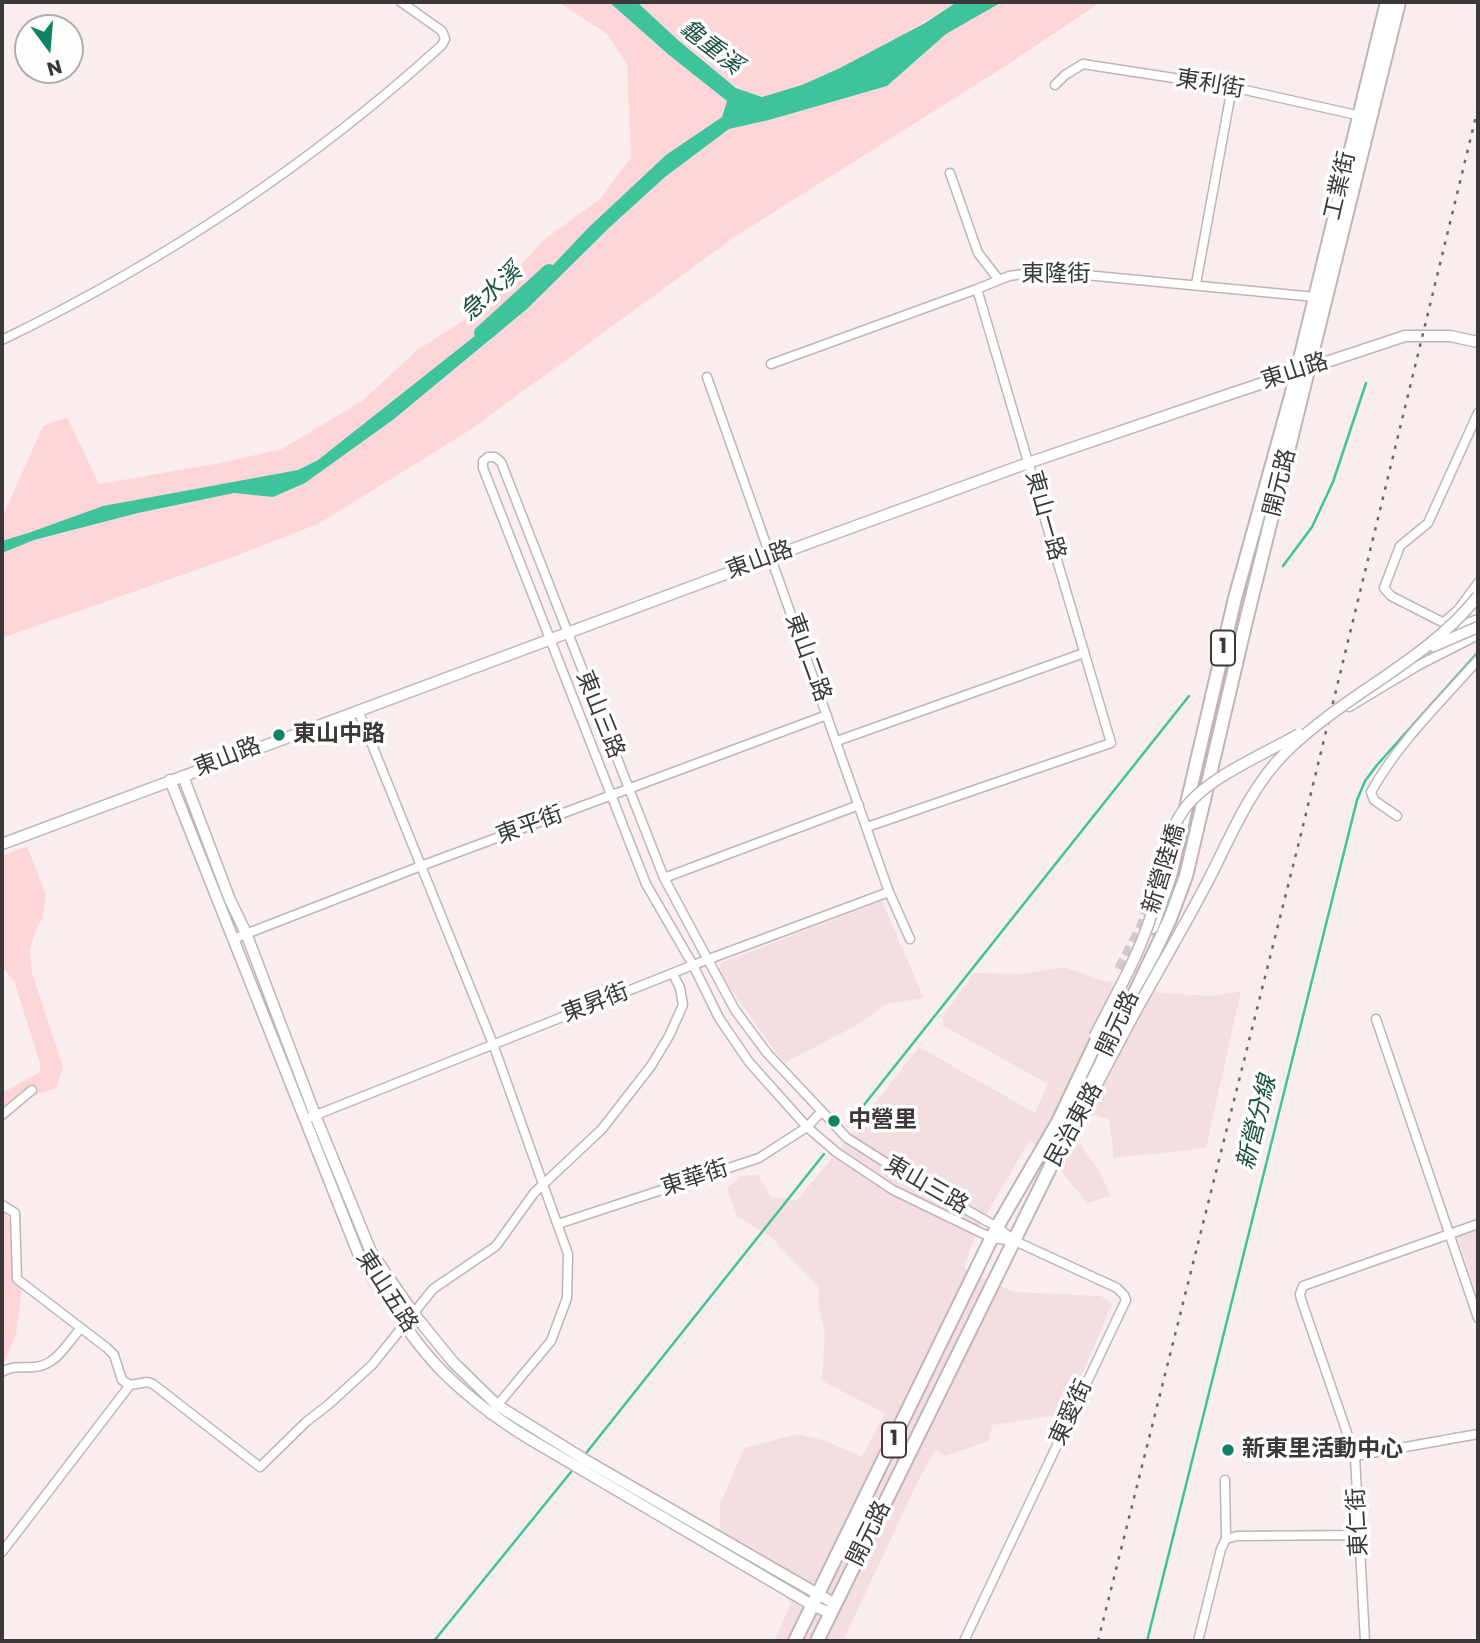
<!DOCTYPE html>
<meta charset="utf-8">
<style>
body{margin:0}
#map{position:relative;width:1480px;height:1643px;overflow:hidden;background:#faedee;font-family:Poppins,sans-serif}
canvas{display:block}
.frame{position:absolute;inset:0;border:4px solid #3c3738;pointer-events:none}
.north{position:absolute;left:14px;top:14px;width:70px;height:70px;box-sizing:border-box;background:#fefefe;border:2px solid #b0aeaf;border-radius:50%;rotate:164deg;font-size:19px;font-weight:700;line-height:28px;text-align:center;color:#3c3738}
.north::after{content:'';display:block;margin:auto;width:24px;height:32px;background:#0d8565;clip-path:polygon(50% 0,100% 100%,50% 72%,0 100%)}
</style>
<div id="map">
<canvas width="1480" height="1643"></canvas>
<div class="frame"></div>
<div class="north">N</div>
</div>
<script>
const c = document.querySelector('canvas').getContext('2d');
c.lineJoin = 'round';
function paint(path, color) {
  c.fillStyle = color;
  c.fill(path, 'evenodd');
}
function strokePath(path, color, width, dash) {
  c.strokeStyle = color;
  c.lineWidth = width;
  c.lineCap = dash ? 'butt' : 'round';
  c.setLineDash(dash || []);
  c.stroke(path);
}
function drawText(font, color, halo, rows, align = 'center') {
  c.font = font + ' Poppins,"Noto Sans TC",sans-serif';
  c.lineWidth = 7;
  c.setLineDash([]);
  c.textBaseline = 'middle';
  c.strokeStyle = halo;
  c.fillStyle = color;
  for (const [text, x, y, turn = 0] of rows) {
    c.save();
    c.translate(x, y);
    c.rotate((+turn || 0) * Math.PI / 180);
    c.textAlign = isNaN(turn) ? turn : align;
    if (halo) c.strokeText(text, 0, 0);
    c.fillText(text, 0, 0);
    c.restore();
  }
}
paint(new Path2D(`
 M882 901 924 998 886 1004 859 1024 784 1063 718 972 721 963Z
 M1064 967 1097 979 1164 993 1212 996 1241 991 1206 1148 1114 1158 1109 1119 1094 1115 1080 1125 1078 1141 1102 1176 1110 1196 1087 1203 1058 1167 1030 1140 977 1230 964 1268 1013 1292 1101 1296 1112 1304 1065 1414 992 1425 989 1441 945 1456 936 1450 920 1477 843 1641H774L791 1603 774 1585 773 1573 719 1544 720 1505 744 1448 798 1434 826 1441 862 1457 885 1413 822 1381 825 1333 818 1304 819 1288 770 1236 737 1216 727 1188 740 1176 758 1175 771 1197 796 1201 835 1155 919 1047 1035 1113 1048 1084 942 1025 944 1014 974 973 1021 974Z
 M1478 1229V1298L1457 1236Z`), '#f3dee0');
paint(new Path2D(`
 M558 2H609L669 55 727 101 722 117 666 155 588 228 519 301 318 460 299 470 2 541V513L5 511 43 426 67 417 99 484 220 463 282 449 362 401 416 351 475 313 545 239 601 198 631 157 627 64 607 34Z
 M637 2H957C927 22 789 102 760 96 725 90 665 27 637 2Z
 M1002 2H1101L1004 67 736 236 467 432 318 524 233 557 2 638V553L34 540 138 513 234 493 273 497 394 419 527 309 610 227 665 177 729 129 769 120 887 86 946 34Z
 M27 846 46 895 42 919 35 931 30 952 32 973 63 1067 56 1088C30 1096 18 1099 2 1121V1093L40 1072V1063L14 981 2 967V856Z
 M2 1204 17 1239 22 1289 16 1334 2 1367Z`), '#fed6da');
paint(new Path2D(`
 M609 2H637L679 41 736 88 762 97 802 85 840 68 925 23 957 2H1002L946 34 887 86 769 120 729 129 665 177 610 227 527 309 394 419 305 483 273 497 234 493 138 513 34 540 2 553V541L31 532 103 506 298 470 318 460 519 301 588 228 666 155 722 117 727 101 669 55Z`), '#3fc39a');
strokePath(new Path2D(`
 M1283 566 1312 527 1333 482 1366 383
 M848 1125 1189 696
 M587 1452 824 1154
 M434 1641 571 1472
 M1147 1641 1357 800 1365 781 1377 765 1478 652`), '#3fc39a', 2.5);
strokePath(new Path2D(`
 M481 333 549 271`), '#3fc39a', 14);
strokePath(new Path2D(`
 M1429 657 1457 639
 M1119 969 1142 925 1153 891`), '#d4c9ca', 10, [10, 5]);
const minor = new Path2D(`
 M1055 85 1065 75 1083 64 1232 87 1361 116
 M950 173 978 253 999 280
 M1196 284 1232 87
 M2 340C161 263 311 164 442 45L445 39 442 31 401 2
 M771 364 977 289 1009 276 1044 271 1315 297
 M707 377 889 892 910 939
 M1478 413 1428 523 1400 546 1384 588 1391 596 1454 628 1478 633
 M1444 622 1458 610 1478 583
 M1455 628 1478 619
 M1349 707 1419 665 1478 635
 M358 710 493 1044 568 1254 567 1298 551 1341 490 1414
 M837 741 1084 653
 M1397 816 1374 800 1371 792C1398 743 1441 702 1478 660
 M867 827 1111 743 977 289
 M664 878 859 805
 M233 939 421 866 827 715
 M1376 1019 1478 1318
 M2 1115 32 1090
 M311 1117 693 965 889 892
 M2 1205 15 1213 17 1279 107 1348 114 1355 122 1380 130 1385
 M558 1224 759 1158 807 1127 821 1112
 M2 1372C13 1365 22 1368 35 1367 57 1365 67 1343 81 1328
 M1355 1456 1478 1434
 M1226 1539 1237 1536 1360 1535
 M2 1552 130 1385 147 1382 153 1384 260 1467 306 1422 328 1405 372 1365 433 1289 496 1246 534 1193 602 1129 651 1066 669 1036 683 1005 680 988 673 974
 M964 1641 1126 1300 1124 1295 1117 1288 1015 1241 997 1227 902 1173 847 1138 767 1053 735 1010 664 878 501 462 495 457H488L483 461V468L646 884 693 965 719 1018 749 1062 807 1127 836 1152 893 1190 992 1238 1015 1241
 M1198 1641 1221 1549 1226 1539 1225 1480
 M1365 1641 1355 1456 1301 1299 1300 1294 1303 1286 1478 1224`);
const tertiary = new Path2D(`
 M183 776 230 900 246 933 315 1115 371 1252 414 1314 453 1362 497 1405 587 1461 835 1604
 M170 780 360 1258C386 1296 410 1339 443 1372 469 1398 497 1419 528 1438L812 1605 830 1613
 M2 844 771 557 1028 463 1233 393 1405 336H1450L1478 342
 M1097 1084 1134 1014`);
const primary = new Path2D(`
 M1152 927 1170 876 1235 598 1291 396 1387 2
 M795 1641 997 1227 1058 1122 1104 1025
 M817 1641 1100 1066 1170 919 1186 876 1247 617 1399 2`);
strokePath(minor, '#c0b4b5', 11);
strokePath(tertiary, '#c0b4b5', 13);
strokePath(primary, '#c0b4b5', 16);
strokePath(minor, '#fff', 8);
strokePath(tertiary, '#fff', 10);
strokePath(primary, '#fff', 12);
strokePath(new Path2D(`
 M1098 1641 1301 834 1478 108`), '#70696a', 2.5, [3.5, 7]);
const tertiaryBridge = new Path2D(`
 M1434 646 1478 627
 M1134 1014C1159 969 1185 925 1209 879 1231 836 1250 788 1285 753 1344 694 1426 662 1478 596
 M1095 1036C1114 998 1137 959 1150 919 1162 884 1161 842 1183 811 1205 778 1265 754 1299 734`);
strokePath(tertiaryBridge, '#c0b4b5', 13, []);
strokePath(tertiaryBridge, '#fff', 10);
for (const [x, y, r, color] of [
 [279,735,7,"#0d8565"],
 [834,1121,7,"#0d8565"],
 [1228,1450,7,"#0d8565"]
]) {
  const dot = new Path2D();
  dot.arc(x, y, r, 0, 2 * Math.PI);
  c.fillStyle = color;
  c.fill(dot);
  strokePath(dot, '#fefefe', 2.5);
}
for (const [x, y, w] of [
 [1223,648,24],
 [894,1440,24]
]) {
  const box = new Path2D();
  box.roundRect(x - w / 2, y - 17.5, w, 35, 5);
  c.fillStyle = '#fefefe';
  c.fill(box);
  strokePath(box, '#3c3738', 2);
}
drawText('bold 21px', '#3c3738', null, [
 ["1",1223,648],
 ["1",894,1440]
]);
drawText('23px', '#3c3738', '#fefefe', [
 ["東利街",1210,85,10],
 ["工業街",1341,186,-77],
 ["東隆街",1056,275],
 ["東山路",1295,372,-18],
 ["開元路",1281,483,-76],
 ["東山一路",1044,516,74],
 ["東山路",760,561,-20],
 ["東山二路",807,658,70],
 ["東山三路",599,715,68],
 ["東山路",228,758,-21],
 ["東平街",530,826,-20],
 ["新營陸橋",1165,869,-73],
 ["東昇街",596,1004,-21],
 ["開元路",1119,1024,-65],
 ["民治東路",1075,1125,-61],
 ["東華街",695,1179,-18],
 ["東山三路",926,1186,30],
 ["東山五路",386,1292,57],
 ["東愛街",1072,1413,-65],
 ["東仁街",1359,1522,-93],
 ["開元路",870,1534,-64]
]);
drawText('bold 23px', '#3c3738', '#fefefe', [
 ["東山中路",293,735],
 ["中營里",848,1121],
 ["新東里活動中心",1242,1450]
], 'left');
drawText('italic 24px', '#1b503f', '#fefefe', [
 ["龜重溪",710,48,38],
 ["急水溪",492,293,-42],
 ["新營分線",1258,1123,-76]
]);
</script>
